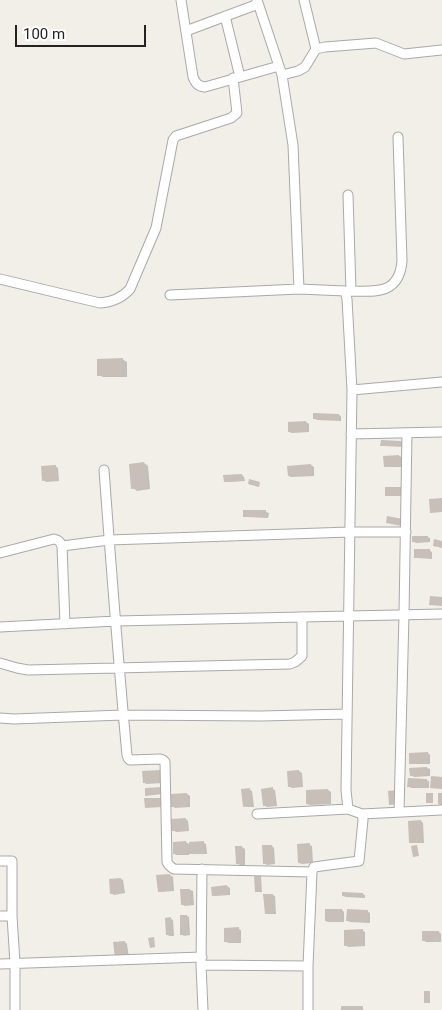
<!DOCTYPE html>
<style>
body{margin:0}
#map{position:relative;width:442px;height:1010px;overflow:hidden;background:#f2efe9;font-family:Roboto,sans-serif}
canvas{display:block}
.scale{position:absolute;left:15px;top:25px;width:131px;height:22px;box-sizing:border-box;border:2px solid #222;border-top:0;padding-left:6px;font-size:15px;line-height:18px;white-space:nowrap;color:#222;-webkit-text-stroke:4px #fff;paint-order:stroke}
</style>
<div id="map">
<canvas width="442" height="1010"></canvas>
<div class="scale">100 m</div>
</div>
<script>
const c = document.querySelector('canvas').getContext('2d');
c.lineJoin = 'round';
function paint(path, color) {
  c.fillStyle = color;
  c.fill(path, 'evenodd');
}
function strokePath(path, color, width, dash) {
  c.strokeStyle = color;
  c.lineWidth = width;
  c.lineCap = dash ? 'butt' : 'round';
  c.setLineDash(dash || []);
  c.stroke(path);
}
paint(new Path2D(`
 M122 359 127 362V377H103L99 375Z
 M339 415 341 416V421L317 420 314 418Z
 M306 422 309 424V432L292 433 289 432Z
 M401 442 403 443V447L384 446 382 445Z
 M399 456 402 457V467H388L385 466V457Z
 M144 463 148 466 150 489 137 491 133 488Z
 M311 465 314 467V476L291 477 289 476Z
 M55 466 58 468 59 481 46 482 44 480Z
 M242 475 244 477 245 481 228 482 225 481Z
 M245 511 266 512 269 513 268 518 247 517 244 516Z
 M427 537 430 538V542L416 543 413 541Z
 M429 550 432 552V559L418 558 415 557Z
 M428 753 430 755V764H413L410 763Z
 M427 768 430 769V776L414 777 411 775Z
 M160 771 162 773 163 783 146 784 144 782Z
 M299 771 302 773 303 787 292 788 289 786 288 772Z
 M426 780 429 781V788H411L409 786Z
 M249 789 252 791 254 807H247L244 806Z
 M272 789 275 790 277 806 267 807 264 805Z
 M328 790 331 792V804L310 805 307 804V791Z
 M187 794 190 796V807L175 808 172 806Z
 M186 819 188 821 189 831 176 832 173 830Z
 M421 821 423 823 424 843H413L410 842Z
 M186 842 190 845 204 843 206 844 207 854H193L189 852V855H177L174 854Z
 M309 845 312 846 313 863 302 864 299 863Z
 M272 846 274 848 275 864 267 865 264 863Z
 M242 847 245 849V865H240L237 863Z
 M170 875 173 877 174 891 161 892 159 891Z
 M121 879 123 880 125 893 114 895 111 893Z
 M227 886 230 888V895L215 896 213 895Z
 M182 890H190L193 891 194 905 185 906 183 905Z
 M362 894 365 895V898L346 897 343 896Z
 M272 895 275 896 276 914H268L266 913Z
 M342 910 344 912V922H328L326 921Z
 M367 911 370 913V923L350 922 347 920Z
 M187 916 189 917 190 935 184 936 181 934Z
 M171 919 173 920 174 936H170L167 935Z
 M238 929 241 930V943H228L225 941Z
 M362 930 365 932V946L348 947 346 945Z
 M439 932 441 934V942H426L423 940Z
 M125 942 127 944 129 958 116 957Z`), '#0003');
paint(new Path2D(`
 M123 358V375L97 376V359Z
 M313 413 339 414V420L313 419Z
 M306 421 307 431 288 432V422Z
 M381 440 401 441V446H380Z
 M399 455 400 466 384 467 383 456Z
 M144 462 147 488 131 489 129 464Z
 M311 464 312 475 288 476 287 466Z
 M56 465 57 480 42 481 41 466Z
 M242 474 243 481 224 482 223 475Z
 M249 479 260 482 259 487 248 484Z
 M385 487H401V496H385Z
 M442 498V512L430 513 429 499Z
 M243 510H266V517H243Z
 M387 516 403 519 402 526 386 523Z
 M412 536H428V541L412 542Z
 M434 539 442 541V548L433 546Z
 M414 549H430L429 558H414Z
 M430 596 442 597V606L429 605Z
 M428 752V763L409 764V753Z
 M427 767 428 775 410 776 409 768Z
 M160 770 161 782 143 783 142 771Z
 M299 770 301 786 288 787 287 771Z
 M431 776 442 777V789L430 788Z
 M408 778 427 779V787H407Z
 M163 787V794L145 796V788Z
 M273 787 275 805 263 806 261 789Z
 M250 788 251 806 243 807 241 789Z
 M328 789 329 803 306 804V790Z
 M396 790 398 804 389 805 388 791Z
 M187 793 188 806 171 807 170 794Z
 M426 793H433V803H426Z
 M438 793H442V805L438 804Z
 M144 798H163V807L145 808Z
 M186 818 187 830 172 831 171 819Z
 M421 820 422 842 409 843 408 821Z
 M186 841 187 854H173V842Z
 M204 841V853L189 854V842Z
 M310 843 311 862 298 863 297 844Z
 M262 845H272L273 864H263Z
 M417 845 419 856 413 857 411 846Z
 M235 846H242L243 864H236Z
 M170 874 172 890 158 892 156 875Z
 M254 876H261L262 892H255Z
 M121 878 123 893 110 894 109 879Z
 M227 885 228 894 212 896 211 887Z
 M180 889H190L191 905H181Z
 M342 892 363 893 362 897 342 896Z
 M263 894H273L274 913 265 914Z
 M325 909H342V921H325Z
 M347 909 368 910 367 922 346 921Z
 M180 915H187L188 935H180Z
 M171 917 172 935H166L165 918Z
 M239 927V942H224V928Z
 M363 929V945L344 946V930Z
 M422 931H439V941H422Z
 M154 937 155 947 150 948 148 938Z
 M125 941 126 957 115 958 113 942Z
 M424 991H430V1003H424Z
 M341 1006H363V1010H341Z`), '#c7bfb8');
const minor = new Path2D(`
 M181 0 193 77C196 84 198 86 205 87L279 66
 M257 0 282 75 293 145 299 289 345 291 347 299 352 390 346 790 348 809 362 814 363 820 359 861 314 867 312 872 308 966V1010
 M304 0 316 49
 M225 16 240 77
 M186 31 258 4
 M282 75 298 71 305 67 316 49 325 47 376 43 404 54 442 50
 M348 195 351 291
 M0 279 100 303C112 302 122 298 130 289L156 228 173 140 176 136 231 118 237 113 233 78
 M345 291C372 291 399 297 402 261L398 137
 M170 295 299 289
 M352 390 442 382
 M351 434 442 432
 M104 470C111 565 118 660 127 755L128 758 130 760 160 759 163 760 165 762 167 862C169 866 170 867 174 869L312 872
 M62 546 109 540 350 532H406
 M0 553 54 539C58 540 60 541 62 546L65 624
 M0 627 116 621 442 614
 M0 663 17 668 28 670 290 664 295 662 302 656V617
 M0 718 14 719 123 715 261 716 347 714
 M399 812 404 614 407 433
 M257 814 348 809
 M362 814 442 810
 M0 861H12V916L15 963V1010
 M202 869 201 965 203 1010
 M0 916H12
 M0 964 202 957
 M201 965 308 966`);
strokePath(minor, '#a9a9a9', 11);
strokePath(minor, '#fff', 9);
</script>
